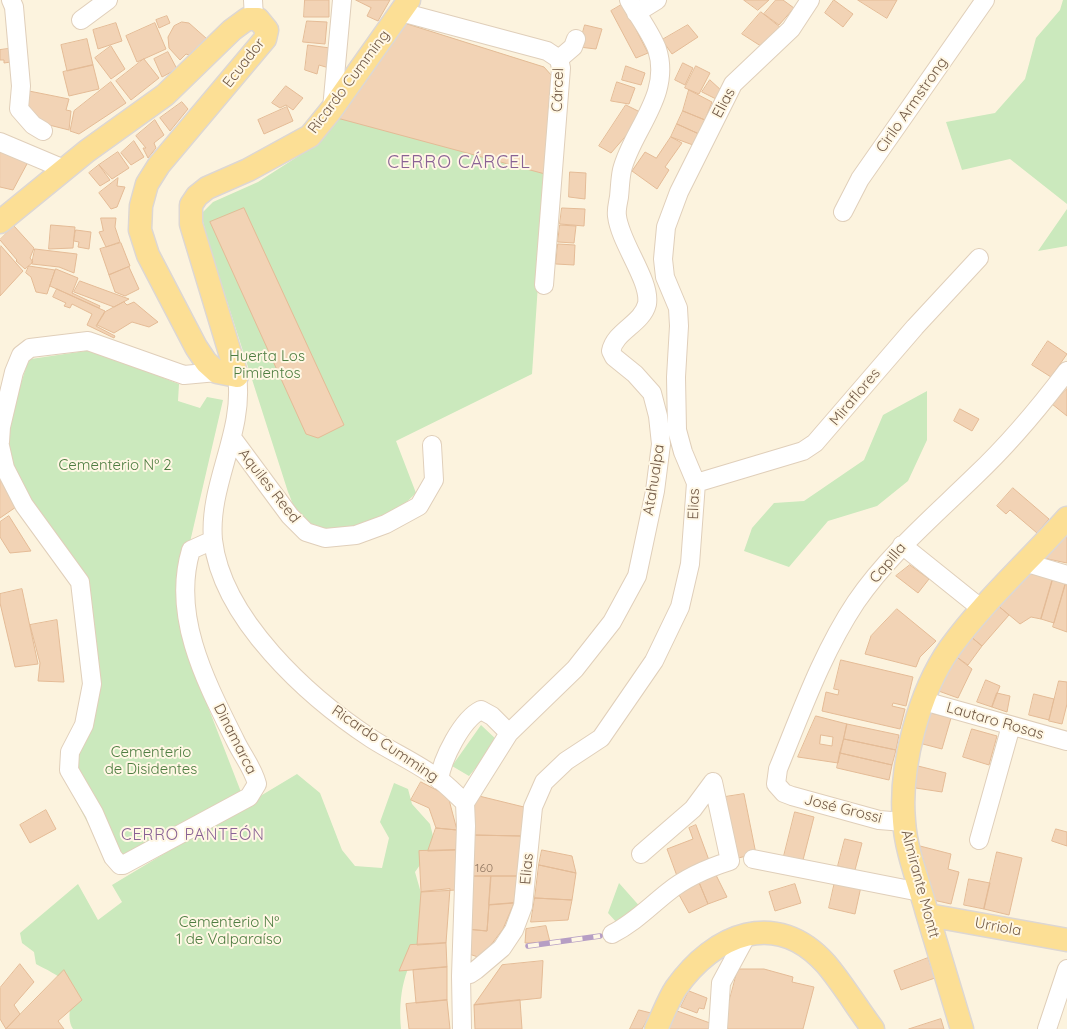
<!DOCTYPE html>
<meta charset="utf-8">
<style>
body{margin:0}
canvas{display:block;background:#fcf3de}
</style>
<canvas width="1067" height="1029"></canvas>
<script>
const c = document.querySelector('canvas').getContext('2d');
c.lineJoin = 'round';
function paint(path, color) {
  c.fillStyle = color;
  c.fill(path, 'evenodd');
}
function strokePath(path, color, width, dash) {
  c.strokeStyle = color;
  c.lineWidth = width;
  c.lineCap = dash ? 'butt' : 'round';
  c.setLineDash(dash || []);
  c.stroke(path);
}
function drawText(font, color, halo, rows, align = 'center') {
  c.font = font + ' Quicksand,sans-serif';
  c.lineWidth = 4;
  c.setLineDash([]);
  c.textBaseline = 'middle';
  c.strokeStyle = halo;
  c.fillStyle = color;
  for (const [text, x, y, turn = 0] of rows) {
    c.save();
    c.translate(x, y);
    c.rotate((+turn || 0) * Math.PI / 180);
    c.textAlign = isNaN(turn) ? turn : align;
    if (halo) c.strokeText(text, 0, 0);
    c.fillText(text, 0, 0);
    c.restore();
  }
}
paint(new Path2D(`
 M1063 0H1067V204L1010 159 962 170 946 122 995 113 1025 79 1036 38 1060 10Z
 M401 22 544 67 552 76 532 374 396 441 416 493C391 519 336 552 303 523 296 517 292 500 288 492L210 248 201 214 213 202 258 182 311 148Z
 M1067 209V246L1038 251Z
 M92 350 179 384 178 401 200 408 207 397 223 400 187 555 182 633 186 650 241 792 111 867 59 769 77 757 88 717 75 575 10 466C2 432 17 398 27 364L31 359Z
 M927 391V440L908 481 877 506 828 521 789 567 744 551 752 528 774 503 804 501 864 460 883 415Z
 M481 725 498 741 469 776 452 766Z
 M297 774 320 793 342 850 355 866 382 868 389 838 380 822 394 783 408 789 412 804 430 824 435 844 415 872 423 900 425 939C404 966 398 995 401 1029H73C64 1015 77 997 66 983 59 975 45 969 36 964L34 952 22 943 20 933 78 884 98 920 122 902 112 885Z
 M619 883 643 910 618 924 608 913Z`), '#cbe9bd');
const building = new Path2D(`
 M305 0H329V17H304Z
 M356 0H390L378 21 367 16 371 8Z
 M744 0H769L758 10Z
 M776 0H783L794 8 779 25 764 14Z
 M834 0 853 14 843 27 825 13Z
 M858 0H897L887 18Z
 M623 4 648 53 636 58 611 11Z
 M761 12 785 31 767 50 742 34Z
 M167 16 170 23 159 28 156 20Z
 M307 21 327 22 325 44 303 42Z
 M182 22 189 23 207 39 189 55 186 54 180 60 169 48 168 37 174 26Z
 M401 22 544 67 552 76 545 174 337 118Z
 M116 23 122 41 98 49 93 30Z
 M155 23 166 49 137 62 126 36Z
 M585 25 602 29 596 49 579 47Z
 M688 25 698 37 672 54 662 40Z
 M87 39 93 65 67 71 61 45Z
 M308 45 330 48 329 68 319 65 317 74 305 70Z
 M111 46 125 69 111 79 95 58Z
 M15 48 17 61 4 63V60H0V50Z
 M168 52 177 69 162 77 154 59Z
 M144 59 159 78 131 100 116 81Z
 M683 63 693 68 685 85 675 80Z
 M93 65 99 89 69 96 63 72Z
 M626 66 645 73 641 85 622 80Z
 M696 66 710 73 699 94 685 88Z
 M710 80 722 91 716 99 702 92Z
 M111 82 126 103 79 134 70 131 74 111Z
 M617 82 635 88 629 104 611 101Z
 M286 86 303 98 293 110 286 105 280 108 272 103Z
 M24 90 69 99 66 110 71 111 69 130 29 120Z
 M689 90 712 102 705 120 683 111Z
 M182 102 188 109 170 131 160 118Z
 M626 105 640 112 631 130 611 153 599 146Z
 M287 107 293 121 264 134 258 120Z
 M683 111 705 120 699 134 677 124Z
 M155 120 164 135 154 143 156 148 148 158 143 148H146L136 136Z
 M677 124 699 134 693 145 671 137Z
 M671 137 682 143 665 167 669 170 657 189 632 171 645 152 656 158Z
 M134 141 144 157 131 165 121 153Z
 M0 151 28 162 13 190 0 187Z
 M118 152 129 168 112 179 99 165Z
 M99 165 110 180 100 186 89 173Z
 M570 172 586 173 585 199 569 197Z
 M118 178 117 186 125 187 117 207 111 209 99 193Z
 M244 208 344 425 318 438 306 434 210 222Z
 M562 208 585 209 584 226 560 224Z
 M101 218H116L115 227 120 242 106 247 99 232 103 231Z
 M51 225 75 227 73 248 49 249Z
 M560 225 576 226 574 243 558 242Z
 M14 226 34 248 30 258 33 262 25 269 16 261 17 260 0 240Z
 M76 230 91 232 89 249 78 247 79 242 74 241Z
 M121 243 130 266 109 275 100 249Z
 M558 244 575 245 574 265 556 264Z
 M1 246 23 271 0 296V247Z
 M35 249 77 254 74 273 59 267 32 264Z
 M29 266 55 270 47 294 36 292 31 277 26 273Z
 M129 267 139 289 125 296 115 292 109 275Z
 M56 269 78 278 72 293 100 306 99 308 50 286Z
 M80 281 129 299 114 307 74 292Z
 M57 289 105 311 96 326 115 336 114 338 87 325 92 314 72 304 70 308 64 306 66 303 53 297Z
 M124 302 127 305 134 302 158 322 149 327 132 322 114 333 97 325 105 312Z
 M1048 341 1067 354 1051 377 1032 365Z
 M1067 389V416L1052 404Z
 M960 409 979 419 972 431 954 421Z
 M0 477 16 507 0 518Z
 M1013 488 1049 519 1037 533 1010 510 1006 514 997 506Z
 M9 516 31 551 10 553 0 537V522Z
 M1067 532V563L1043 558Z
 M910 565 929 579 918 593 896 576Z
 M1030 572 1053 578 1041 619 1031 617 1020 624 996 604Z
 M1053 578 1066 582 1054 623 1041 619Z
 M1066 582H1067V632L1053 627Z
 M22 589 38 664 15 667 0 603V594Z
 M996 604 1009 615 982 646 970 636Z
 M897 609 936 641 920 657 916 667 865 654 871 636Z
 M57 620 64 682 38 681 40 663 30 625Z
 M970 636 982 646 968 665 954 655Z
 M954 655 972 669 958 698 933 689Z
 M841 660 913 677 906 706 893 703 892 706 905 709 900 729 822 711 826 692 838 695 839 690 834 689Z
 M986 680 1000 686 992 707 977 702Z
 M1059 681 1067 682V704L1062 724 1049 721Z
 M997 693 1010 696 1007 712 992 707Z
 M1034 694 1054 699 1049 720 1029 715Z
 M927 712 951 718 942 749 919 743Z
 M816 716 847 724 838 763 798 757ZM821 735 833 737 832 746 820 744Z
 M847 724 899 735 896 750 844 739Z
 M972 729 997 736 989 765 963 757Z
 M844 739 896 750 892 765 840 753Z
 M840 753 892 765 889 780 837 768Z
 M914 765 946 773 942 792 909 787Z
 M421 782 448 796 457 830 436 828 429 808 411 800Z
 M744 794 756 854 738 858 725 797Z
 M479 796 528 808 521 836 472 835 474 804Z
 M46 810 56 829 30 843 20 825Z
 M795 812 814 817 802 864 783 860Z
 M696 825 710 863 677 876 667 849 693 839 689 828Z
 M436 828 457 830 456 850 428 851Z
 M1056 829 1067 832V846L1052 841Z
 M472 835 521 836 519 876H469Z
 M845 839 862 843 855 870 838 866Z
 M920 846 951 854 948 869 959 872 951 904 933 900Z
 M456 850V890L421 892 419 851Z
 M542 850 572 856 576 873 539 865Z
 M997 852 1022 858 1009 915 984 909Z
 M539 865 576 873 572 900 535 898Z
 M714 871 727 897 708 904 698 880Z
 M469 876H491L487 931 466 929Z
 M491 876H517L514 903 489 905Z
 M836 877 862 882 855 914 829 908Z
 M969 879 990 883 984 909 964 905Z
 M698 880 708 904 689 913 678 893Z
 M795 884 801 903 775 911 769 892Z
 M450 889 446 943 417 945 421 892Z
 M535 898 572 900 568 920 531 922Z
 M514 903 503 929 481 958 466 953V929L487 931 489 905Z
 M546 926 550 942 525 943 526 929Z
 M446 943 447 967 399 971 410 945Z
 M928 958 935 978 901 990 894 971Z
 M543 961 541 998 474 1005 502 965Z
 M20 964 34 982 14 1005 20 1014 6 1029 0 1019V988Z
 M447 967V1000L416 1003 413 970Z
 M738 969H764L793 977 792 982 814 987 803 1029H722Z
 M64 970 82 1000 58 1021 64 1029H6Z
 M689 991 707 998 704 1009 699 1008 697 1013 681 1007Z
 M447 1000 450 1029H409L406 1004Z
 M520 1000 522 1029H475L474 1005Z
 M639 1010 651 1013 642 1029H630Z
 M677 1011 710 1023V1029H668Z
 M941 1019 944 1029H909Z`);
paint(building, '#f2d3b5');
strokePath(building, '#e4bb96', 1);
const minor = new Path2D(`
 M11 0 14 7 21 86 19 109 33 125 43 131
 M253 0 254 18
 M401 12 547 51 559 59 561 68 544 285
 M636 13 657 0
 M81 20 108 0
 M559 59 573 47 576 39
 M332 109 342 0
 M0 142 64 169
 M843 212 860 179 985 0
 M237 376C245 432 208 484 213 540 222 619 308 697 372 739 394 753 419 764 440 780 449 787 457 795 465 803L466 826 461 976 462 1029
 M233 439 290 516 306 532 325 538 356 535 386 524 419 506 434 480 432 445
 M0 442 1 427 14 372 21 355 30 348 88 341 184 375 217 372
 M0 446 5 468 24 505 80 582 92 684 84 725 70 752 69 770 94 813 113 857 120 865H123L249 797 257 784C253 768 242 755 235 740 206 682 171 616 191 550L213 540
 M696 483 803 451 815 443 915 327 979 258
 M902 545 983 610
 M1027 563 1067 575
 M924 701 1067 741
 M439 780C442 759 462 719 481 710L492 716 509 733
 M465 803 509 733 575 669 612 622 637 576 655 491 661 444 658 416 652 393 635 374 614 357 611 351C615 331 642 324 647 304 651 281 620 243 617 216 616 210 618 203 619 197 620 188 620 179 622 170 632 130 672 95 657 49 651 33 638 16 629 0
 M904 822 879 820 792 796 784 793 776 784 778 769C801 713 822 653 856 602 889 554 934 516 975 476 1009 444 1039 408 1067 371
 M979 840 1011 726
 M641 854 693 809 713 782
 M753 859 920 892
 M612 934C634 923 649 907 668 892 685 878 708 868 730 861L713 782
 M461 976 470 974 476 970 502 948 514 930 523 906 533 807 544 782 566 761 601 738 654 661 680 607 690 564 696 483 683 452 677 430 676 377 679 326 678 308 665 277 663 259 666 227 679 192 733 84 791 29 810 0
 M718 1029 721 983 748 933
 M1047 1029 1067 969`);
const major = new Path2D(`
 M0 222 87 151 165 95 232 30 247 19H258L267 30 265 39 159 165 147 184 141 206 140 230 148 255 196 347 206 362 217 372 237 376 191 224V205L197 196 207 188 248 170 310 136 332 109 409 0
 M928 915 1067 940
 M656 1029C663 1015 668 1000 676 988 714 934 776 908 826 964 843 984 857 1008 873 1029
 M962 1029C950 990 939 952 927 913 919 883 906 852 904 821 899 767 919 692 950 648 984 601 1029 561 1067 518`);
strokePath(minor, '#e0cfba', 20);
strokePath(major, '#ddd7d3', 25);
strokePath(minor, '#fff', 18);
strokePath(major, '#fcdf95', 22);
const rail = new Path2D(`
 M528 946 600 936`);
strokePath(rail, '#b69ec4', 5.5);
strokePath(rail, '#fff7e4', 4, [11]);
drawText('12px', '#927862', null, [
 ["160",484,868]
]);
drawText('15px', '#725a46', '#fff7e4', [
 ["Ecuador",244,63,-52],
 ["Ricardo Cumming",349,82,-53],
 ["Cárcel",558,90,-88],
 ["Elias",724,103,-62],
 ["Cirilo Armstrong",912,105,-55],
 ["Miraflores",855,397,-50],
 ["Atahualpa",654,480,-81],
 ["Aquiles Reed",269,486,52],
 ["Elias",694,504,-88],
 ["Capilla",888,563,-50],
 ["Lautaro Rosas",995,721,16],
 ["Dinamarca",235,739,63],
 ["Ricardo Cumming",385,744,34],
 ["José Grossi",843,809,14],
 ["Elias",527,869,-85],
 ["Almirante Montt",920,884,75],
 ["Urriola",998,927,10]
]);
drawText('15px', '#4e7d41', '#fff7e4', [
 ["Huerta Los",267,356],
 ["Pimientos",267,373],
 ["Cementerio N° 2",115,465],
 ["Cementerio",151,752],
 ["de Disidentes",151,769],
 ["Cementerio N°",229,922],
 ["1 de Valparaíso",229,939]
]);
c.letterSpacing = '1px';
drawText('16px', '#896295', '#fff7e4', [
 ["CERRO PANTEÓN",193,835]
]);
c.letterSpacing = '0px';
c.letterSpacing = '1px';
drawText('18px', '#896295', '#fff7e4', [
 ["CERRO CÁRCEL",459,163]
]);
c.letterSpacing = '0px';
</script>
